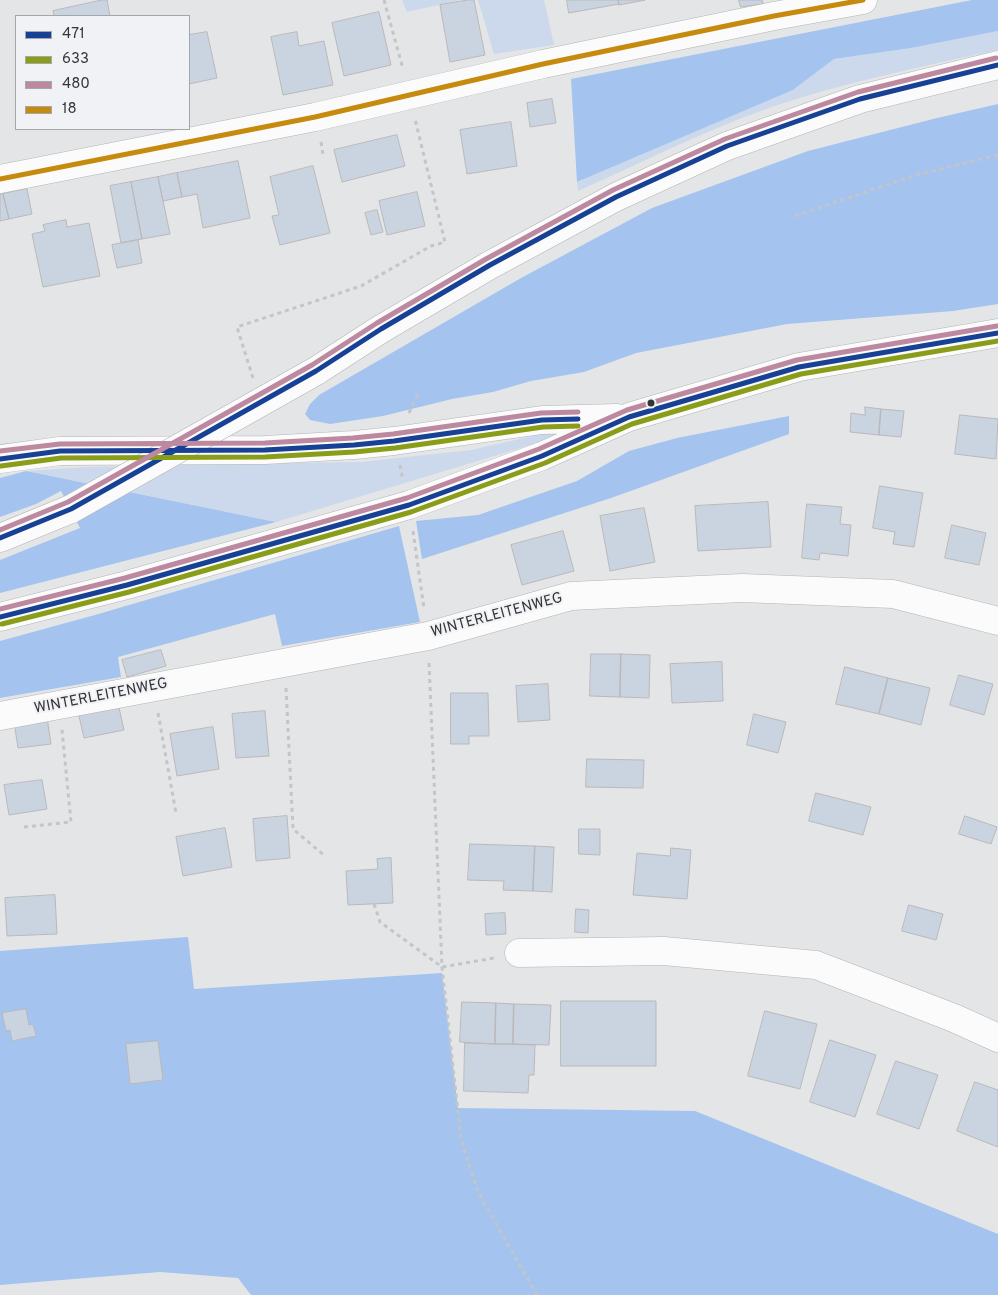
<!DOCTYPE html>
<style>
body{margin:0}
#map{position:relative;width:998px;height:1295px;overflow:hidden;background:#e4e5e6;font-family:Overpass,sans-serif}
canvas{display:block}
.legend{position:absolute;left:15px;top:15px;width:175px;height:115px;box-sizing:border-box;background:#f0f2f5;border:1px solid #a5a6a9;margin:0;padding:6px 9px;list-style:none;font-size:15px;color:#343536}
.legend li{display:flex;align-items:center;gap:10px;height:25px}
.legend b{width:25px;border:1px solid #a5a6a9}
</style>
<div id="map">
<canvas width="998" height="1295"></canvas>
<ul class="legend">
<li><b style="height:6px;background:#164194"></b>471</li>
<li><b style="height:6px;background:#8a9d18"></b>633</li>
<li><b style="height:6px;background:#bc89a0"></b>480</li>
<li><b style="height:6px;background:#c68a0e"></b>18</li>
</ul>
</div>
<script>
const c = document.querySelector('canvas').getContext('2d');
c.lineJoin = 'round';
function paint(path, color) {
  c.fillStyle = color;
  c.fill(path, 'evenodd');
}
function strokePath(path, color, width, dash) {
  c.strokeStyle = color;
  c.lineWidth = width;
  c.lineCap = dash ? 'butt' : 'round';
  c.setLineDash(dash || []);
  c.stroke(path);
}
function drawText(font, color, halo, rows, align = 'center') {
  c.font = font + ' Overpass,sans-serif';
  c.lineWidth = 4;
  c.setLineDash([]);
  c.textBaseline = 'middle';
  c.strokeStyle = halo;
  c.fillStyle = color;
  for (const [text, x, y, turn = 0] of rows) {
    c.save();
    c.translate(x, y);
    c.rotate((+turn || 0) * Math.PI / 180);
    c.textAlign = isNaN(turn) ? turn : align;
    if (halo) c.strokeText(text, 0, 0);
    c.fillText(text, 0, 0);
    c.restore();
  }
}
paint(new Path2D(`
 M402 0H460L407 12Z
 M478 0H544L554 45 494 54Z
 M998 31V50C933 64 867 78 803 97 725 120 652 158 578 191L577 182 793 90 834 59 911 48Z
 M577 426 580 430 276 522 26 471 88 467 214 464 361 462 471 450Z`), '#ccd9ec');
paint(new Path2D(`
 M972 0H998V31L911 48 834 59 793 90 577 182 571 79Z
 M998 104V304L953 311 787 324 636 353 584 372 531 381 493 392 452 399 383 416 330 424 310 420 305 414 310 404 319 395 521 278 652 208 808 151 937 118Z
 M789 416V434L611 498 422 559 416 521 478 515 577 481 629 451 677 438Z
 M26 471 276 522 0 593V560L80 528 61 491 36 504 0 517V478Z
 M399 526 420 622 282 646 275 614 118 657 121 677 0 698V641L95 615Z
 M188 937 194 989 442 973 458 1108 695 1111 998 1234V1295H251L238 1278 160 1272 0 1285V951Z`), '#a4c4ef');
const building = new Path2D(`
 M102 0H107L110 16H54L53 11Z
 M468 0H474L485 55 450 62 440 5Z
 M567 0H618L619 4 569 13Z
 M619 0H645L619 5Z
 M739 0H762L763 4 741 7Z
 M379 12 391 65 344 76 332 23Z
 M207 32 217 78 189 84V35Z
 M297 32 299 46 324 41 333 85 283 95 271 37Z
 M552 99 556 123 530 127 527 103Z
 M511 122 517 166 467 174 460 130Z
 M397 135 405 166 342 182 334 150Z
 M238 161 250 218 203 228 197 194 182 197 177 173Z
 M313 166 330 233 280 245 272 216 279 215 270 177Z
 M177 173 182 197 163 201 158 177Z
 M158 177 170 234 142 239 131 182Z
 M131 182 142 239 121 243 110 186Z
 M27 189 32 214 9 219 3 194Z
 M417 192 425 226 387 235 379 201Z
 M3 194 9 219 0 221V195Z
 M377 210 383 232 371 235 365 213Z
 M66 220 67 227 89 223 100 276 43 287 32 234 45 231 43 225Z
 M138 240 142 263 117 268 112 245Z
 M865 407 881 409 879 435 850 432 851 413 865 415Z
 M881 409 904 411 901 437 879 435Z
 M960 415 998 419 996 459 955 454Z
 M880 486 923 493 914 547 893 544 895 532 873 528Z
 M768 502 771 547 698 551 695 506Z
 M807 504 842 507 840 524 851 525 848 556 820 553 819 560 802 558Z
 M644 508 655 562 610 571 600 516Z
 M952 525 986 533 979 565 945 558Z
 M563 531 574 571 522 585 511 545Z
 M161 650 166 666 127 677 122 660Z
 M591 654H621L620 697 590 696Z
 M621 654 650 655 649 698 620 697Z
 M722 662 723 701 672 703 670 664Z
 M845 667 888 678 879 714 836 704Z
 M959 675 993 684 984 715 950 705Z
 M888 678 930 688 921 725 879 714Z
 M548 684 550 720 518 722 516 686Z
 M451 693H488L489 736H469V744H451Z
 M118 703 124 730 84 738 78 712Z
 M265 711 269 756 236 758 232 714Z
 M754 714 786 722 778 753 747 745Z
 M47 717 51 744 18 748 14 722Z
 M213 727 219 769 177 776 170 734Z
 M587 759 644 760 643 788 586 787Z
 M42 780 47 809 9 815 4 785Z
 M816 793 871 807 863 835 809 821Z
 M287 816 290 858 256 861 253 819Z
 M965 816 997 827 991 844 959 834Z
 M225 828 232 867 183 876 176 837Z
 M579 829H600V855L579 854Z
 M470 844 535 846 533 891 503 890 504 881 468 880Z
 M535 846 554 847 552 892 533 891Z
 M671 848 691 850 687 899 633 895 637 853 670 856Z
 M391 858 393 903 348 905 346 871 378 869 377 859Z
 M55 895 57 934 7 936 5 898Z
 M909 905 943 914 936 940 902 931Z
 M576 909 589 910 588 933 575 932Z
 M505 913 506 934 486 935 485 914Z
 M561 1001H656V1066H561Z
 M462 1002 496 1003 495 1044 460 1042Z
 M496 1003 514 1004 513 1044H495Z
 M514 1004 551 1005 549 1045 513 1044Z
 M26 1009 29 1025 33 1024 36 1036 12 1041 10 1030 6 1031 2 1013Z
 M765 1011 817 1024 800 1089 748 1076Z
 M830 1040 876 1055 855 1117 810 1102Z
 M158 1041 163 1080 130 1084 126 1044Z
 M465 1043 535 1045 534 1075H529L528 1093 464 1091Z
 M896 1061 938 1075 919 1129 877 1114Z
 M975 1082 998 1090V1147L957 1131Z`);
paint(building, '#cad3e0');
strokePath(building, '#b9b9ba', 1);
const minor = new Path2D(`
 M0 179 315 117 543 64 774 16 863 0
 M0 716 428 636 571 596 742 588 893 594 998 621
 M519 953 664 951 816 965 954 1018 998 1038`);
const major = new Path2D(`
 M316 371 381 329 490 265 616 197 727 146 860 99 998 65
 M0 459 60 451 265 450 354 445 394 441 542 420 617 418
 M0 538 71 509
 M0 617 127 585 409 505 542 456 629 417 799 367 998 333`);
strokePath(minor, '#b3b4b5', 29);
strokePath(major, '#b3b4b5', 29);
strokePath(new Path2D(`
 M384 0 403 69
 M321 142 323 155
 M795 216 916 175 998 155
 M253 378 237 327 361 286 431 246 445 242 415 119
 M409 413 418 394
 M400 465 403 481
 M413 531 424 609
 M429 663 442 967 461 1139 478 1192 537 1295
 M286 688 293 829 325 856
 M158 713 176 813
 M24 827 71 822 62 730
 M374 904 380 922 442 967 494 958`), '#c4c5c6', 3, [4, 4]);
strokePath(minor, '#fbfbfb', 28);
strokePath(major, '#fbfbfb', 28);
const majorBridge = new Path2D(`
 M71 509 316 371`);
strokePath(majorBridge, '#b3b4b5', 29, []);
strokePath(majorBridge, '#fbfbfb', 28);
strokePath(new Path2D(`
 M0 459 60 451 265 450 354 445 394 441 542 420 578 419
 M0 538 71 509 316 371 381 329 490 265 616 197 727 146 860 99 998 65
 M0 617 127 585 409 505 542 456 629 417 799 367 998 333`), '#164194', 5);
strokePath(new Path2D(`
 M1 466 61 458 265 457 354 452 395 448 543 427 578 426
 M2 624 129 592 411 512 545 463 632 424 801 374 998 341`), '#8a9d18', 5);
strokePath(new Path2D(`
 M0 451 60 444 265 443 353 438 393 434 541 413 578 412
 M0 530 68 502 312 365 377 323 486 259 613 190 725 139 858 92 996 58
 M0 609 125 578 407 498 539 449 627 410 797 360 997 326`), '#bc89a0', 5);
strokePath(new Path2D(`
 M0 179 315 117 543 64 774 16 863 0`), '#c68a0e', 5);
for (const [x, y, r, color] of [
 [651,403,4.5,"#343536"]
]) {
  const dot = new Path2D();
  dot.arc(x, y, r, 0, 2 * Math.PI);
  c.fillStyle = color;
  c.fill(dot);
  strokePath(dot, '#f0f2f5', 2);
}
drawText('15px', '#343536', '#f0f2f5', [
 ["WINTERLEITENWEG",497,616,-15],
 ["WINTERLEITENWEG",101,697,-11]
]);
</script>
